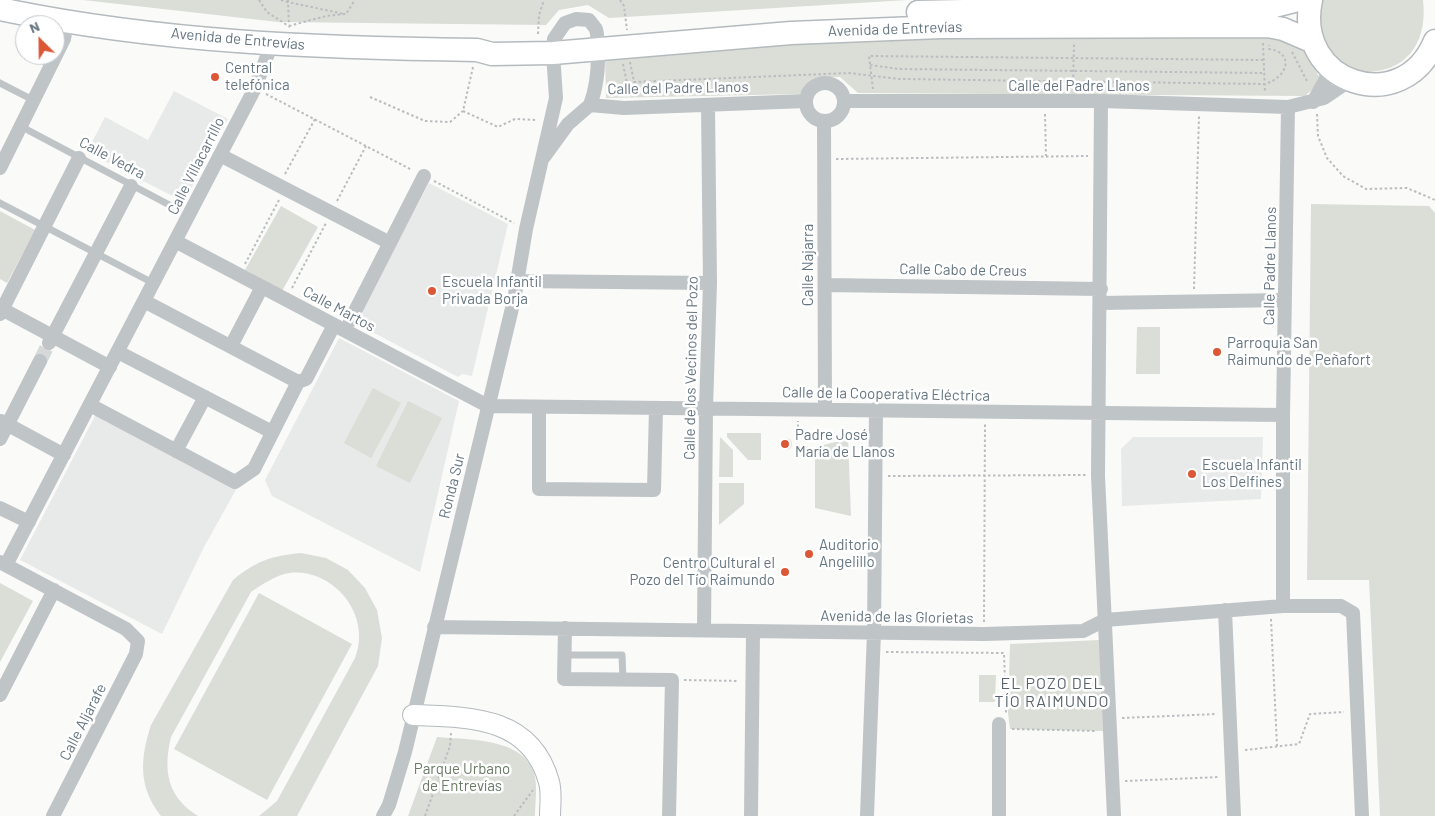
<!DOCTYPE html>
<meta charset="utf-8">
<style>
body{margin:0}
#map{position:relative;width:1435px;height:816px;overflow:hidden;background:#fafaf8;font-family:Barlow,sans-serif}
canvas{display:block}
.north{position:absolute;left:15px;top:15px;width:50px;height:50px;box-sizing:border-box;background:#fff;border:1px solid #c2c8cd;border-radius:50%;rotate:337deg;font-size:14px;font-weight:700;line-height:20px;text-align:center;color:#667681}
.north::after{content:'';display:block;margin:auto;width:18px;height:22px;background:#dc5735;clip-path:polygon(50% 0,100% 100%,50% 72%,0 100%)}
</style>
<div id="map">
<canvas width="1435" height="816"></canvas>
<div class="north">N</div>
</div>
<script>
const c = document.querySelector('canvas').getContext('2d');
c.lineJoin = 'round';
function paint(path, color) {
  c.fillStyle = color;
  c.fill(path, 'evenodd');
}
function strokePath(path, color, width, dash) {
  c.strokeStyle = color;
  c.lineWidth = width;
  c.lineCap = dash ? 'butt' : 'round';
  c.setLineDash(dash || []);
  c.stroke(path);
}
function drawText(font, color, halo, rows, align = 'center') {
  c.font = font + ' Barlow,sans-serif';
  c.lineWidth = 5;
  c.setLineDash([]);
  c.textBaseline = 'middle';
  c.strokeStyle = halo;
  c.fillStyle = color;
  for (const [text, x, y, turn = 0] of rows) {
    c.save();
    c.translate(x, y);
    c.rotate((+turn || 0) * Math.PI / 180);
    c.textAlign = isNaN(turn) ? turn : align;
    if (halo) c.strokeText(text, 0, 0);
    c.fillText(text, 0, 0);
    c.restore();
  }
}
paint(new Path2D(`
 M174 91 228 119 184 202 87 152 105 117 148 140Z
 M429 183 508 224 472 376 462 374 458 377 355 323Z
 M339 338 459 401 420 572 272 496 265 480Z
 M96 414 237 488 204 547 162 634 20 560Z
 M1133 437H1263L1261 499 1122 506 1121 449Z`), '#e8e9e9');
paint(new Path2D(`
 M83 0H908L609 18 588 5 559 10 546 25 278 22Z
 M1323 0H1423C1435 104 1292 86 1323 0Z
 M909 33H1277L1304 50 1320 78 1314 88 1305 96 858 93 840 77 814 78 800 94 606 98 605 54Z
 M1311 204 1429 206 1435 213V816H1380L1369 580H1307Z
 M281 206 318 227 282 291 245 270Z
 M0 211 35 230 7 283 0 279Z
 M1137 327H1160V374H1136Z
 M373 388 401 403 371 458 344 443Z
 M408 401 442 418 410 483 376 466Z
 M727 433H761V460H748L727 437Z
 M720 437 733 450V477H719Z
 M780 444a6 6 0 1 1 12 0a6 6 0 1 1-12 0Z
 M848 439 851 516 815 508V447Z
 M719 483H744V504L719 525Z
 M301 553 326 558 348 570 365 588 377 610 382 638 378 666 297 816H259L277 801 355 658C357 652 359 645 359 639 361 602 326 568 289 573 274 576 263 584 251 592L171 737C163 770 167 797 198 816H161C138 787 140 759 151 725L233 580C256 561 271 556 301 553Z
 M0 583 33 601 0 662Z
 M259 593 352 644 267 800 174 749Z
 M1100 640 1103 731 1010 729 1008 713 1010 644Z
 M979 675H996L995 702H979Z
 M437 737C467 740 522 737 534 773 538 785 535 803 535 816H408Z`), '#daded7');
strokePath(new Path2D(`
 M40 361 49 343`), '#d5d9da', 14, [14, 7]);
const secondary = new Path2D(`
 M413 715C469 717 531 716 549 782 552 792 550 805 550 816`);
const primary = new Path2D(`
 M1311 0C1293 84 1403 119 1435 41
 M0 9C156 42 318 48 477 50L492 54 553 53 791 33 941 27 1268 26 1283 29 1311 41
 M918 12 1056 9H1262L1298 0`);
strokePath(secondary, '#b4babe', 22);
strokePath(primary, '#b5babe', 25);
strokePath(new Path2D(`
 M259 0 267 12 290 27
 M281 0 288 2 289 25
 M288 0V2L344 14
 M620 0 624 6 627 30
 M289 26 326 16 346 14 355 0
 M538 34 539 15 544 0
 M1263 43 1265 93
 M1292 52 1308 83
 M630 62 634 82 849 73 899 79 1265 84C1288 77 1295 53 1269 49V45
 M623 64 627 83 626 94
 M870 65 899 69 1265 73
 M473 67 463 111 498 127 515 119 537 120
 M1073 87 1074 44
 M873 89 869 56 1264 60
 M266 94 412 170
 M370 97 425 121 450 122 463 111
 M1045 114 1046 156
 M1317 114 1318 136 1327 158 1343 176 1366 189 1407 188 1435 200
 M836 159 1088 156
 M285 174 315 119
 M434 181 514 223
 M337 201 366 146
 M245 264 279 200
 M292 288 326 223
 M1194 289 1199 116
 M798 432V421
 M888 476 1086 475
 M1271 619 1277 746
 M984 622 985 424
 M886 652 1004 653 1006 714
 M684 680 739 681
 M1122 718 1217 714
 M1012 729 1097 731
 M1245 750 1299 744 1310 714 1344 712
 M1125 781 1220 777
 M425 816 450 746 451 733
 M514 816 533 790`), '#babdc0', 2, [2.5, 2.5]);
strokePath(new Path2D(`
 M0 83 35 101
 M22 127 177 209
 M0 203 153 283
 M565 655H622L623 680`), '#bfc4c7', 7);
strokePath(new Path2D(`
 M806 102a19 19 0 1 1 38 0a19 19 0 1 1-38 0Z
 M845 101H1101L1288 107 1324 98 1349 81
 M1101 101 1098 476 1114 816
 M1313 102 1326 79 1327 66
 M824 121 825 409
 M220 155 390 243
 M544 157 568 124 590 105 624 108 806 101
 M0 168 64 39 67 22
 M175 241 488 406 1283 415
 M518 281 710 283
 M825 285 1101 289
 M144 301 298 382
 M1101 303 1285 300
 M0 308 110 367
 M0 314 79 158
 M350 321 424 176
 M49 343 131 186
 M231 346 262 287
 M118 352 272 432
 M90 405 235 482 254 469 298 382 306 379 334 325
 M539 407V489L654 490 656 408
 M1 421 64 455
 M0 439 40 361
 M176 451 205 397
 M0 508 29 522
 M0 562 126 629 138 641 136 654 53 816
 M6 565 255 88 272 43
 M1283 606V415L1288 107
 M1225 610 1234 816
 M434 627 984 634 1083 631 1105 620 1283 606H1341L1353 613 1362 816
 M565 628 564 679 672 680 669 816
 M704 630 706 408 710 283 708 106
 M0 695 54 590
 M999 724V816
 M383 816 389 805 405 752 514 300 526 229 556 98 553 53 554 39 565 23 576 19 589 20 596 29 597 34C599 58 599 82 590 105
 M751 816 753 632
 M867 816 874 632 876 409`), '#bfc4c7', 14);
strokePath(secondary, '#fff', 20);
strokePath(primary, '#fff', 22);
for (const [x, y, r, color] of [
 [215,77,5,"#dc5735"],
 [432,291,5,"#dc5735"],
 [1217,352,5,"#dc5735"],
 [785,444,5,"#dc5735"],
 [1192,474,5,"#dc5735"],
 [809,554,5,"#dc5735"],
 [785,572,5,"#dc5735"]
]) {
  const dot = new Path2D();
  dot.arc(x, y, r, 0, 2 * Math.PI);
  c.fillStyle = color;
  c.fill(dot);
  strokePath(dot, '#fff', 2);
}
drawText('15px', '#667681', '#fff', [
 ["Avenida de Entrevías",895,29,-2],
 ["Avenida de Entrevías",238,39,5],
 ["Calle del Padre Llanos",1079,86],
 ["Calle del Padre Llanos",678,88,-1],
 ["Calle Vedra",112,158,28],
 ["Calle Villacarrillo",196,166,-63],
 ["Calle Najarra",808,265,-90],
 ["Calle Padre Llanos",1270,266,-89],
 ["Calle Cabo de Creus",963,270,1],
 ["Calle Martos",339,309,28],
 ["Calle de los Vecinos del Pozo",691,368,-89],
 ["Calle de la Cooperativa Eléctrica",886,394,1],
 ["Ronda Sur",452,486,-76],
 ["Avenida de las Glorietas",897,617,1],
 ["Calle Aljarafe",83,722,-63]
]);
drawText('15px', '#667681', '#fff', [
 ["Central",225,68],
 ["telefónica",225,85],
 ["Escuela Infantil",442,282],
 ["Privada Borja",442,299],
 ["Parroquia San",1227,343],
 ["Raimundo de Peñafort",1227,360],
 ["Padre José",795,435],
 ["María de Llanos",795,452],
 ["Escuela Infantil",1202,465],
 ["Los Delfines",1202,482],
 ["Auditorio",819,545],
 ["Angelillo",819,562],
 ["Centro Cultural el",775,563,"right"],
 ["Pozo del Tío Raimundo",775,580,"right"]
], 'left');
drawText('15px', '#697a65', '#fff', [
 ["Parque Urbano",462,769],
 ["de Entrevías",462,786]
]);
c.letterSpacing = '1px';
drawText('16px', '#58646d', '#fff', [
 ["EL POZO DEL",1052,684],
 ["TÍO RAIMUNDO",1052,702]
]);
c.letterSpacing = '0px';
</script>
